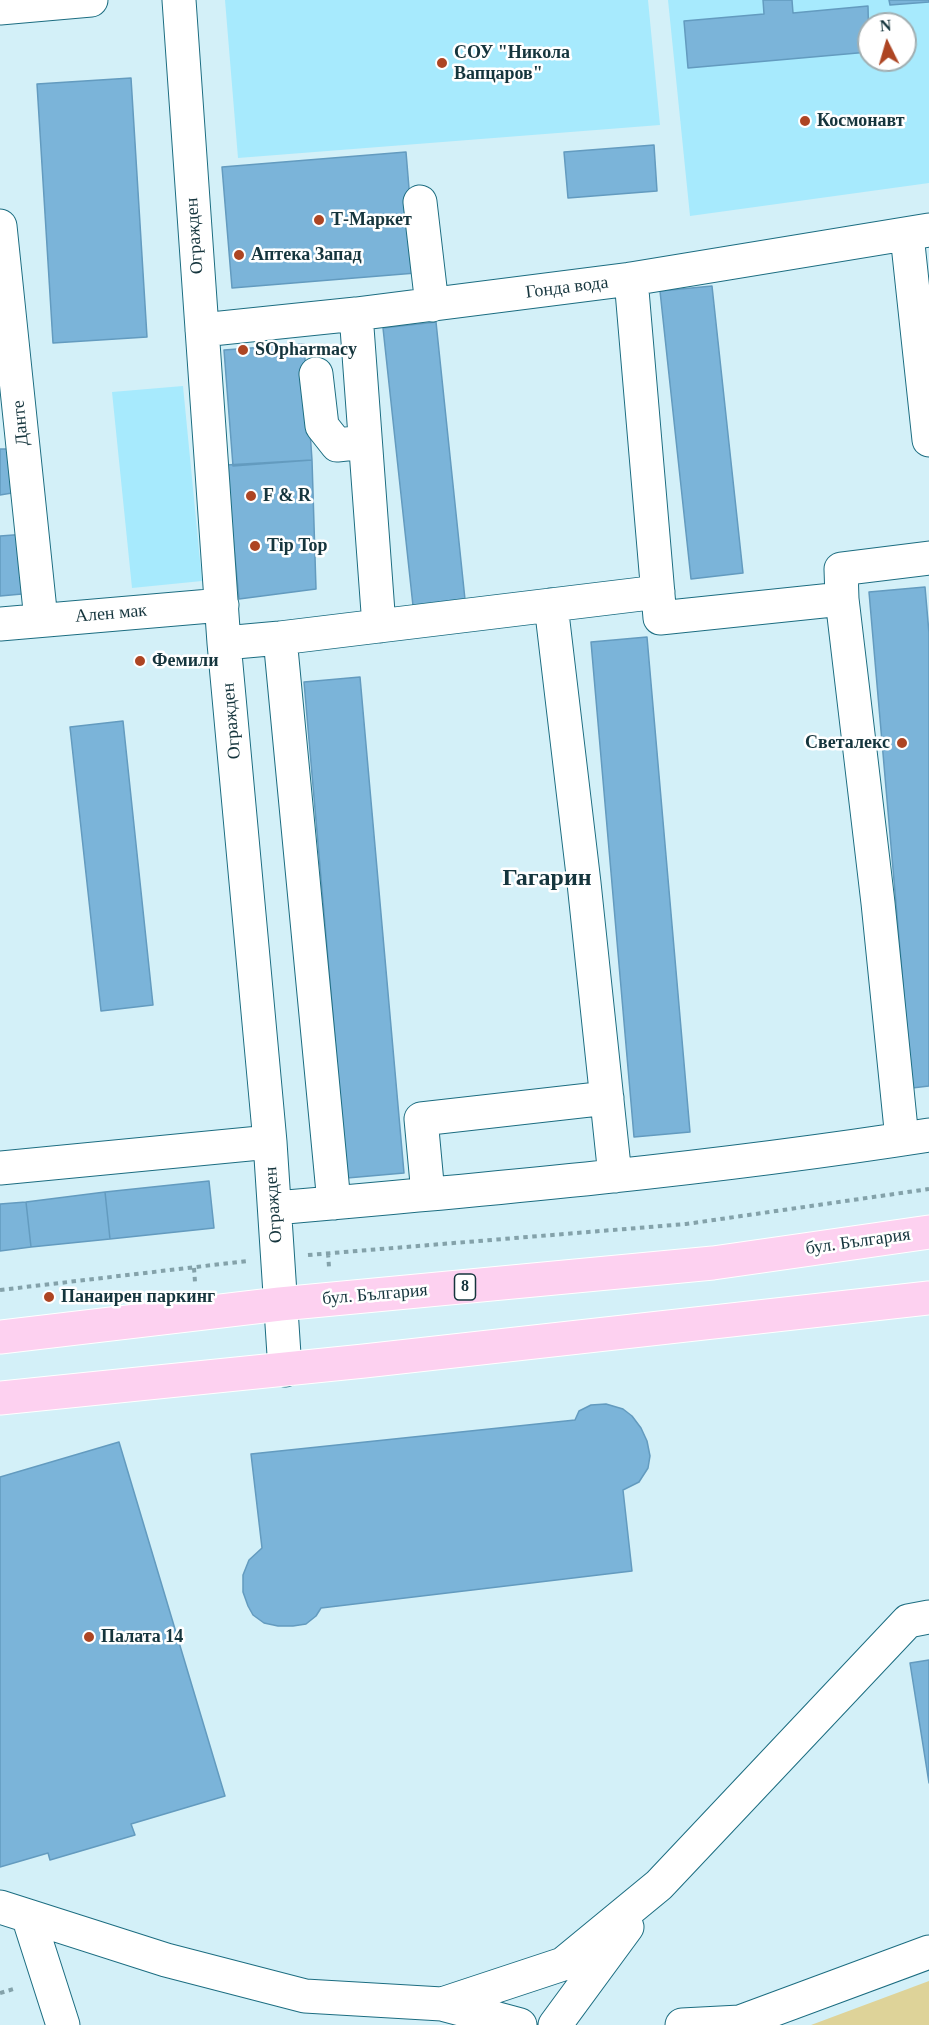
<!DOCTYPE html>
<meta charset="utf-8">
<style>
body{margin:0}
#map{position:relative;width:929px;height:2025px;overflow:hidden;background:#d3f0f8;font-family:Georgia,serif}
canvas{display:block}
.north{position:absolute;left:857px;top:12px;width:60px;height:60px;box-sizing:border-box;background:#fff;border:2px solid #a1aeb1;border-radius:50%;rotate:355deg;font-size:16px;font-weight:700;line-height:24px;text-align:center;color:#15353d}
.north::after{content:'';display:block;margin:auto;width:21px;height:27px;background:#ad4523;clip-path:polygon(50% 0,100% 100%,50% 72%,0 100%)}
</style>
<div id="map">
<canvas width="929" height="2025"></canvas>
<div class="north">N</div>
</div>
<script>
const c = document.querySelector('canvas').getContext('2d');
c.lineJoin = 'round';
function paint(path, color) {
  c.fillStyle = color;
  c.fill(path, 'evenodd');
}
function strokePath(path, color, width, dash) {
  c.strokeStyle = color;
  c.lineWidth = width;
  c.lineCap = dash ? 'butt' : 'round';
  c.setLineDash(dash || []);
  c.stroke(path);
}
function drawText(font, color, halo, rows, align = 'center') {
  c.font = font + ' Georgia,serif';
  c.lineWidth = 5;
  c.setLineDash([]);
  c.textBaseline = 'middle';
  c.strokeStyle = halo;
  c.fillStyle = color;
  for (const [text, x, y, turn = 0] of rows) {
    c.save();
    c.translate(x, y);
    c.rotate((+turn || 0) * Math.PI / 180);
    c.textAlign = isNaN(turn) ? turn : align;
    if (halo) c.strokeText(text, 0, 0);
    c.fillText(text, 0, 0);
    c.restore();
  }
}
paint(new Path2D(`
 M225 0H648L660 125 238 158Z
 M668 0H929V183L690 216ZM869 24H905V60H869Z
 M183 386 202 581 132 588 112 392Z`), '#a7eafd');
paint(new Path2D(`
 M929 1981V2025H811Z`), '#ded399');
const building = new Path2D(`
 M763 0H792L793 13 868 6 869 52 688 68 684 21 764 14Z
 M889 0H929V2L890 5Z
 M131 78 147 337 53 343 37 84Z
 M654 145 657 191 568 198 564 152Z
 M406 152 416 273 232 288 222 167Z
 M712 286 743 573 691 579 660 291Z
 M436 322 466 609 414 615 383 328Z
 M304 344 312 460 233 466 224 350Z
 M0 449H8L12 493 0 495Z
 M312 460 316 589 239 599 226 465Z
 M27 534 33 593 0 596V536Z
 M925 587 929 633V1086L912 1088 869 592Z
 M647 637 690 1132 634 1137 591 642Z
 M360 677 404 1173 347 1178 304 682Z
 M123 721 153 1005 101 1011 70 727Z
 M209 1181 214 1228 110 1239 105 1192Z
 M105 1192 110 1239 31 1247 26 1202Z
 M26 1202 31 1247 0 1251V1204Z
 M606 1404 623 1409 632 1416 641 1428 647 1441 650 1456 648 1468 639 1482 623 1490 632 1571 321 1608 316 1616 306 1624 293 1626H278L264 1623 253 1615 248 1606 243 1592V1575L249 1560 262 1548 251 1454 575 1420 579 1411 591 1405Z
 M119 1442 225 1796 131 1824 135 1835 50 1860 48 1853 0 1867V1477Z
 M929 1660V1783L910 1663Z`);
paint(building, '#7bb4d9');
strokePath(building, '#639bbf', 1.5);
const minor = new Path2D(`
 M179 0 224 643 270 1142 285 1370
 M0 8 91 0
 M420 202 432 305
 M0 226 41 620
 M907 235 929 440
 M631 279 660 618 842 599 841 569 929 558
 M356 314 379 626
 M202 330 356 314 631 279 929 230
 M316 374 322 426 337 445 365 442
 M842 599 878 903 902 1139
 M551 605 584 883 615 1176
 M0 624 222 605
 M280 638 334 1203
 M224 643 280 638 658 592
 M0 1168 270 1142
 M428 1194 421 1119 607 1098
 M275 1208C493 1189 712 1169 929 1135
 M0 1907 166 1960 305 1996 442 2004 563 1964 659 1885 908 1621 929 1617
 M28 1916 63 2025
 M442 2004 520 2025
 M555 2025 627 1927
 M682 2025 740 2022 929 1952`);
const major = new Path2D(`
 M0 1337 280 1304 713 1263 929 1232
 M0 1398 364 1361 929 1298`);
strokePath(minor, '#1c6d81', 35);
strokePath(major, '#fff', 35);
strokePath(new Path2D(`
 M328 1253 329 1267
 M308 1255 686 1224 929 1189
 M194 1268 195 1282
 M0 1290 247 1261
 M0 1993 17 1988`), '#84a2aa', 4, [4.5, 4.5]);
strokePath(minor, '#fff', 33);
strokePath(major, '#fdd1f0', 33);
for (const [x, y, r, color] of [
 [442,63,6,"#ad4523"],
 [805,121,6,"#ad4523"],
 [319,220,6,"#ad4523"],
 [239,255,6,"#ad4523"],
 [243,350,6,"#ad4523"],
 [251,496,6,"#ad4523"],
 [255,546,6,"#ad4523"],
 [140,661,6,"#ad4523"],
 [902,743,6,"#ad4523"],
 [49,1297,6,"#ad4523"],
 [89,1637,6,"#ad4523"]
]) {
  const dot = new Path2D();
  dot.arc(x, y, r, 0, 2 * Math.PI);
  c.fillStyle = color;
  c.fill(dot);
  strokePath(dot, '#fff', 2);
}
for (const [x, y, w] of [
 [465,1287,21]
]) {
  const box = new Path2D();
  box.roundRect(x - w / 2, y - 13, w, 26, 4.5);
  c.fillStyle = '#fff';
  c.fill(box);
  strokePath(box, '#15353d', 1.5);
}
drawText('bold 16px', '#15353d', null, [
 ["8",465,1287]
]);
drawText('bold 18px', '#15353d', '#fff', [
 ["СОУ \"Никола",454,53],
 ["Вапцаров\"",454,74],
 ["Космонавт",817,121],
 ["Т-Маркет",331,220],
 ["Аптека Запад",251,255],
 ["SOpharmacy",255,350],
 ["F & R",263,496],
 ["Tip Top",267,546],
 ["Фемили",152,661],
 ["Светалекс",890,743,"right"],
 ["Панаирен паркинг",61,1297],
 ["Палата 14",101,1637]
], 'left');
drawText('18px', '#15353d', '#fff', [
 ["Огражден",195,236,-94],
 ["Гонда вода",567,288,-7],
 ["Данте",21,423,-96],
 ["Ален мак",111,614,-5],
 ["Огражден",232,721,-95],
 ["Огражден",274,1205,-94],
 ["бул. България",858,1242,-8],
 ["бул. България",375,1295,-5]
]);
drawText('bold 24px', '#15353d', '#fff', [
 ["Гагарин",547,879]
]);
</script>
